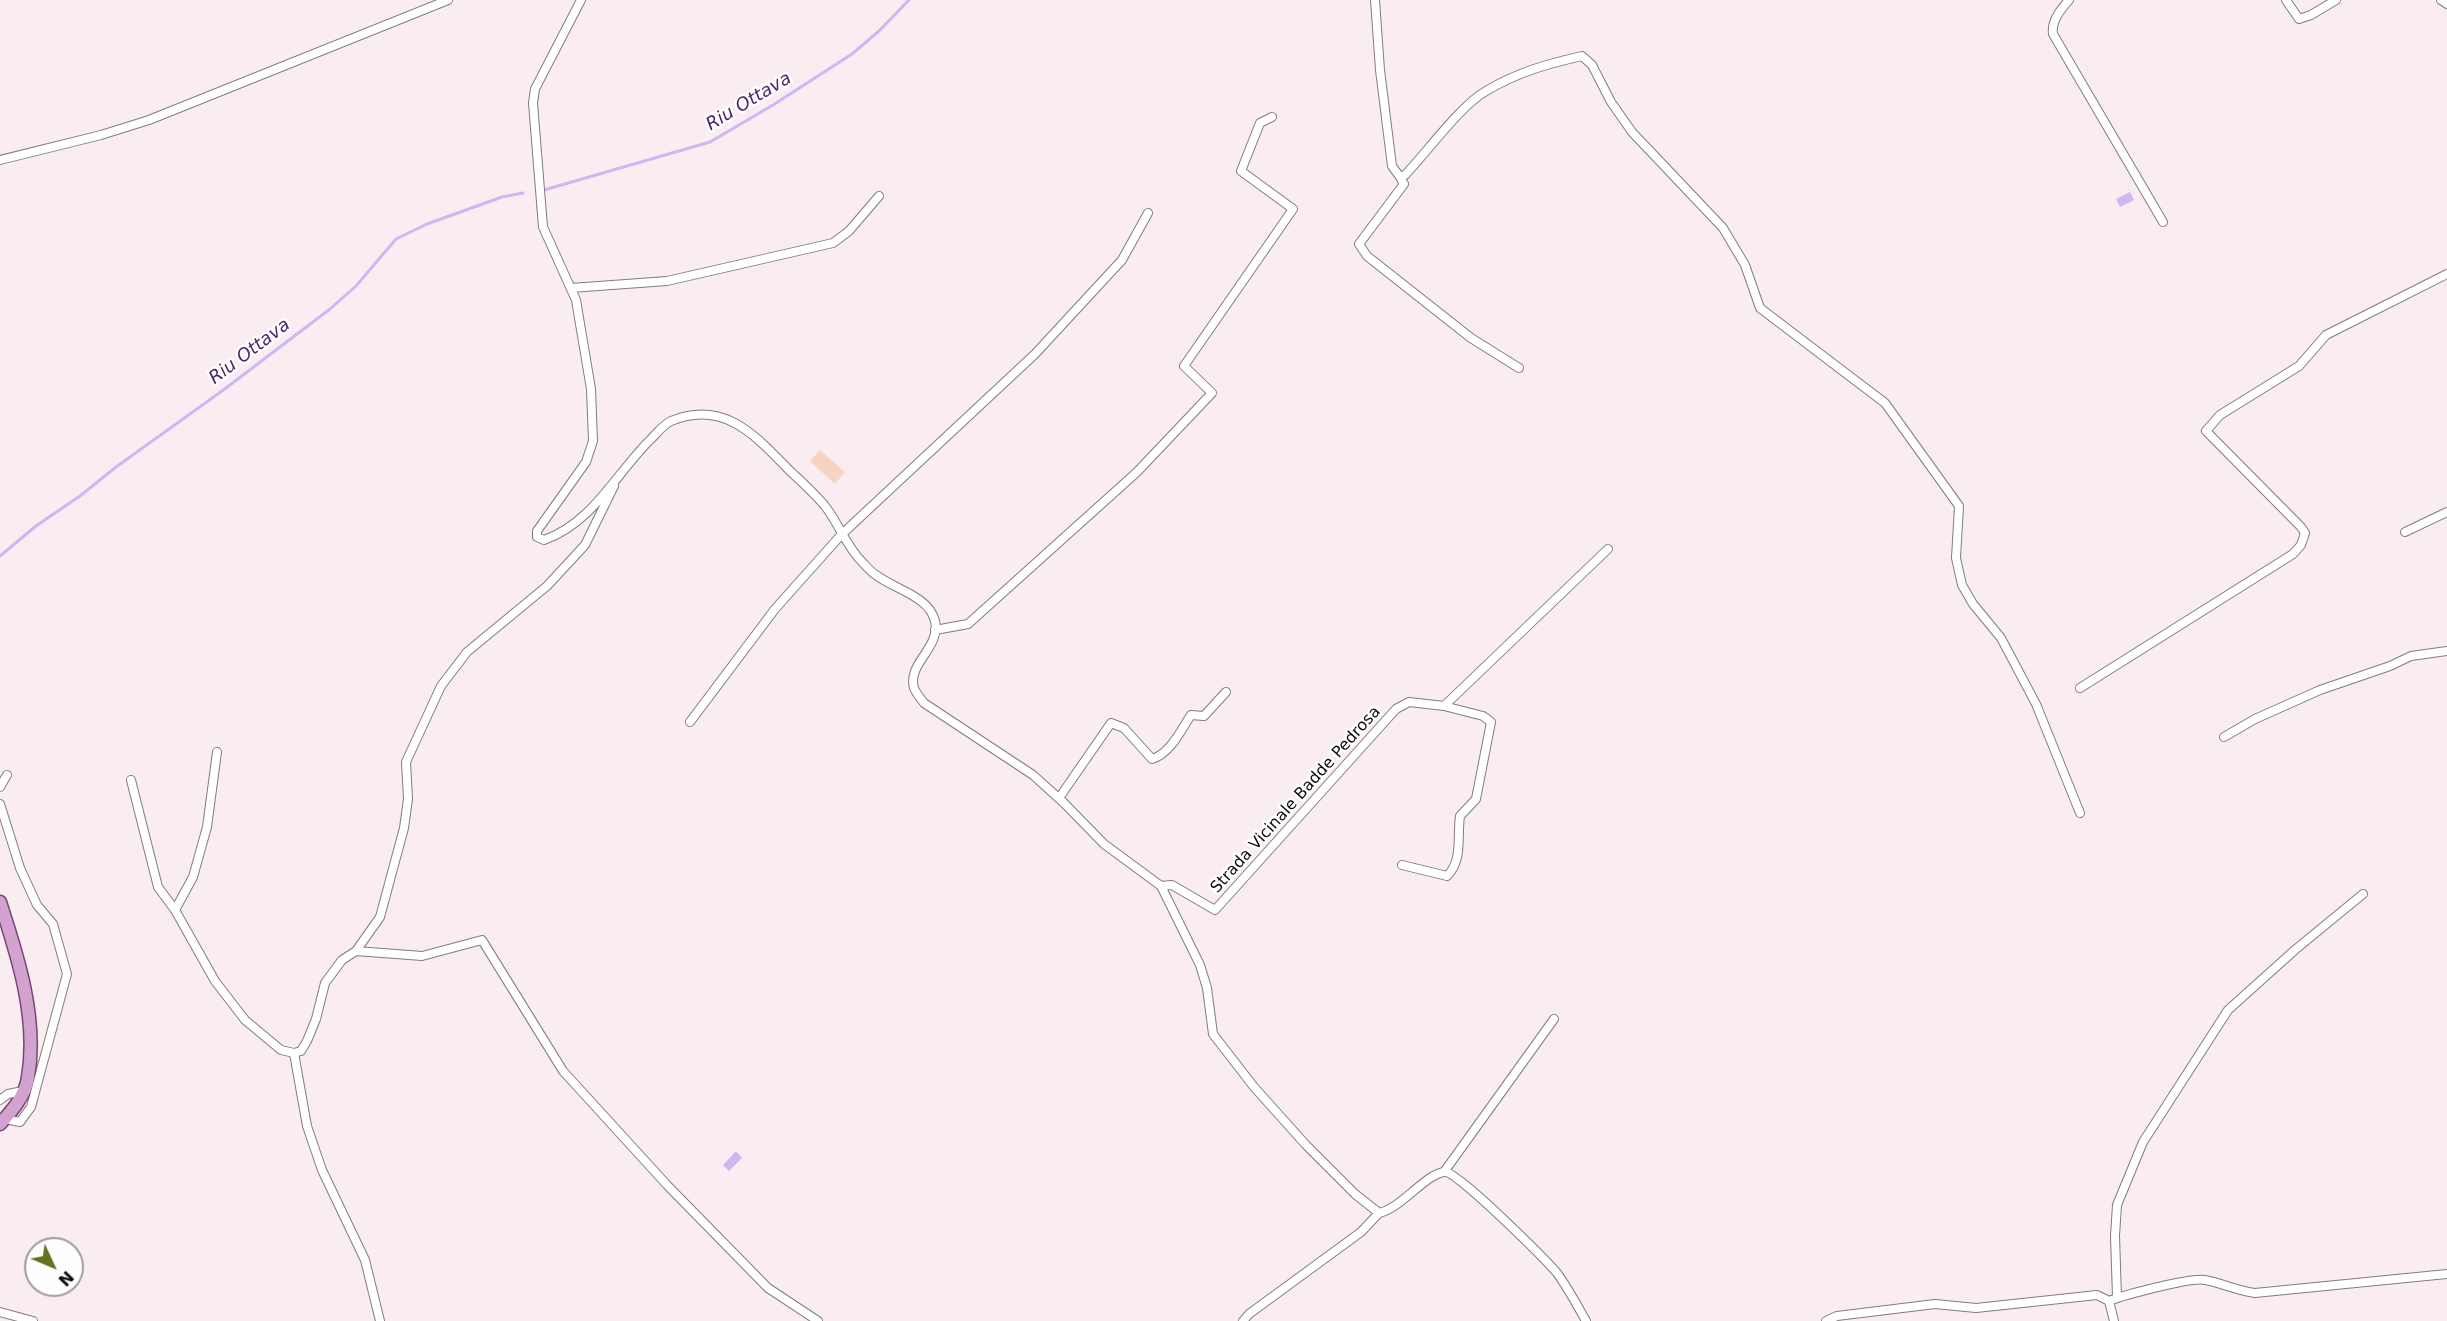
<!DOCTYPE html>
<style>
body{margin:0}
#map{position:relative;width:2447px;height:1321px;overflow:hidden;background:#f9edf1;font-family:"DejaVu Sans",sans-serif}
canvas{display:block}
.north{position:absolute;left:24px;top:1237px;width:60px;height:60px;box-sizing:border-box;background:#fefefe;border:2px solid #9e9c9d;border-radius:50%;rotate:134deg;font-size:16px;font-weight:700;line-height:24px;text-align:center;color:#0e0a0c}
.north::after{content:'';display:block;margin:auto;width:21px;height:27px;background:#617220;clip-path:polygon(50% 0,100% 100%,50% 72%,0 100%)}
</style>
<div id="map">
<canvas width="2447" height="1321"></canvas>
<div class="north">N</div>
</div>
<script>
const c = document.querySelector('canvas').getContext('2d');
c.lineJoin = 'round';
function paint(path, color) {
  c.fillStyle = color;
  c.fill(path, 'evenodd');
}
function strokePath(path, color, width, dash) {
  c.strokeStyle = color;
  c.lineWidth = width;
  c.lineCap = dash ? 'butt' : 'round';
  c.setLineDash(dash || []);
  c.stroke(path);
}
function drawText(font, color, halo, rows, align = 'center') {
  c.font = font + ' "DejaVu Sans",sans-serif';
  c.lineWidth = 5;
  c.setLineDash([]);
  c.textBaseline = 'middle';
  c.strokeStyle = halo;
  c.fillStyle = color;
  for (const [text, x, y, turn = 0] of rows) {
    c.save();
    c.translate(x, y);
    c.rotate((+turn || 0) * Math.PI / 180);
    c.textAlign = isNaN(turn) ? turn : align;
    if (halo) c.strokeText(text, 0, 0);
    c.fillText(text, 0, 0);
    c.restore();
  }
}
paint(new Path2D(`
 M820 450 845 472 835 484 810 461Z`), '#f7d3c3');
paint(new Path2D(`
 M2130 192 2134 200 2120 207 2116 199Z
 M736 1151 742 1158 729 1171 723 1165Z`), '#d0b6f3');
strokePath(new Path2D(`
 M544 190 710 142 773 105 852 54 879 31 909 0
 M0 556 36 526 80 496 116 467 222 391 330 309 356 286 396 239 427 224 502 197 523 193`), '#d0b6f3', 3);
const minor = new Path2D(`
 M581 0 535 89 533 103 543 227 576 300 591 389 593 441 586 462 537 531V537L544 540C593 523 616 473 651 439 657 433 664 424 671 421 724 399 756 436 790 471 802 482 815 494 825 506 839 524 846 546 863 563 867 567 871 572 876 575 894 589 929 596 935 621 941 648 907 663 914 688 916 693 921 699 924 703L1033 775 1064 803 1104 844 1161 886 1200 965 1207 988 1213 1034 1254 1087 1306 1145 1355 1194 1379 1213C1402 1208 1426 1173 1445 1172 1457 1171 1545 1259 1557 1273 1568 1288 1577 1305 1586 1321
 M1375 0 1380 70 1392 166 1400 177 1405 175C1427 152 1461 105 1486 91 1518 72 1547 64 1582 56L1592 65 1611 102 1632 132 1723 228 1745 265 1760 308 1885 403 1959 506 1956 558 1962 585 1973 604 2001 638 2036 704 2080 813
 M2069 0C2061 9 2051 21 2053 34L2163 222
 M2286 0 2299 19 2311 15 2336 0
 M2441 0 2447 4
 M0 160 101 135 149 120 448 0
 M1400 177 1404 184 1359 244 1367 256 1471 338 1519 368
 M571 288 667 281 833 243 849 231 879 196
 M2405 532 2447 512
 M935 630 968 624 1137 472 1212 393 1184 366 1293 209 1241 171 1260 123 1272 117
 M2080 688 2293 554 2301 545 2305 533 2301 527 2206 431 2220 415 2299 366 2326 335 2447 274
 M690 722 775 609 841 535 1035 354 1122 260 1148 213
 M2224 737 2255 719 2320 690 2390 666 2411 656 2447 651
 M131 780 158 887 175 910 215 981 245 1020 281 1050 294 1053 301 1051 307 1041 316 1019 325 983 342 960 356 951 380 917 404 828 408 799 406 762 441 686 467 652 547 586 585 545 614 486
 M0 787 7 775
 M1059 798 1111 723 1124 728 1152 759C1170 754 1181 730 1191 715L1204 716 1226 692
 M0 804 20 868 37 905 53 924 67 974 31 1107 20 1122 5 1119
 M1402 865 1447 876C1463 861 1457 836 1460 816L1476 799 1491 722 1483 716 1444 706
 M1161 886 1172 885 1215 910 1396 709 1409 702 1444 706 1608 549
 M175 910 193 877 207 827 217 752
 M356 951 422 956 482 940 563 1071 667 1185 768 1288 818 1321
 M294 1053 307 1126 322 1170 365 1260 380 1321
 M0 1100 8 1094 23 1091
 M1444 1172 1554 1019
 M2117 1297 2115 1236 2117 1205 2143 1142 2228 1010 2296 949 2363 894
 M2109 1301C2124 1295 2191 1277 2205 1280 2222 1283 2237 1291 2255 1293L2447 1274
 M0 1312 33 1321
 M1243 1321 1249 1314 1361 1232 1379 1213
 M1826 1321 1837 1316 1935 1304 1976 1308 2097 1295 2109 1301 2114 1321`);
const primary = new Path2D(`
 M0 902C18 957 38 1019 28 1077 26 1095 11 1112 0 1124`);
strokePath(minor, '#857a7e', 10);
strokePath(primary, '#7b4577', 15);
strokePath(minor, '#fff', 8);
strokePath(primary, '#d3a3d0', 12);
drawText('16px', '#0e0a0c', '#fefefe', [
 ["Strada Vicinale Badde Pedrosa",1296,800,-48]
]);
drawText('italic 18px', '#49256c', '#fefefe', [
 ["Riu Ottava",749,102,-31],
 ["Riu Ottava",250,352,-37]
]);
</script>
